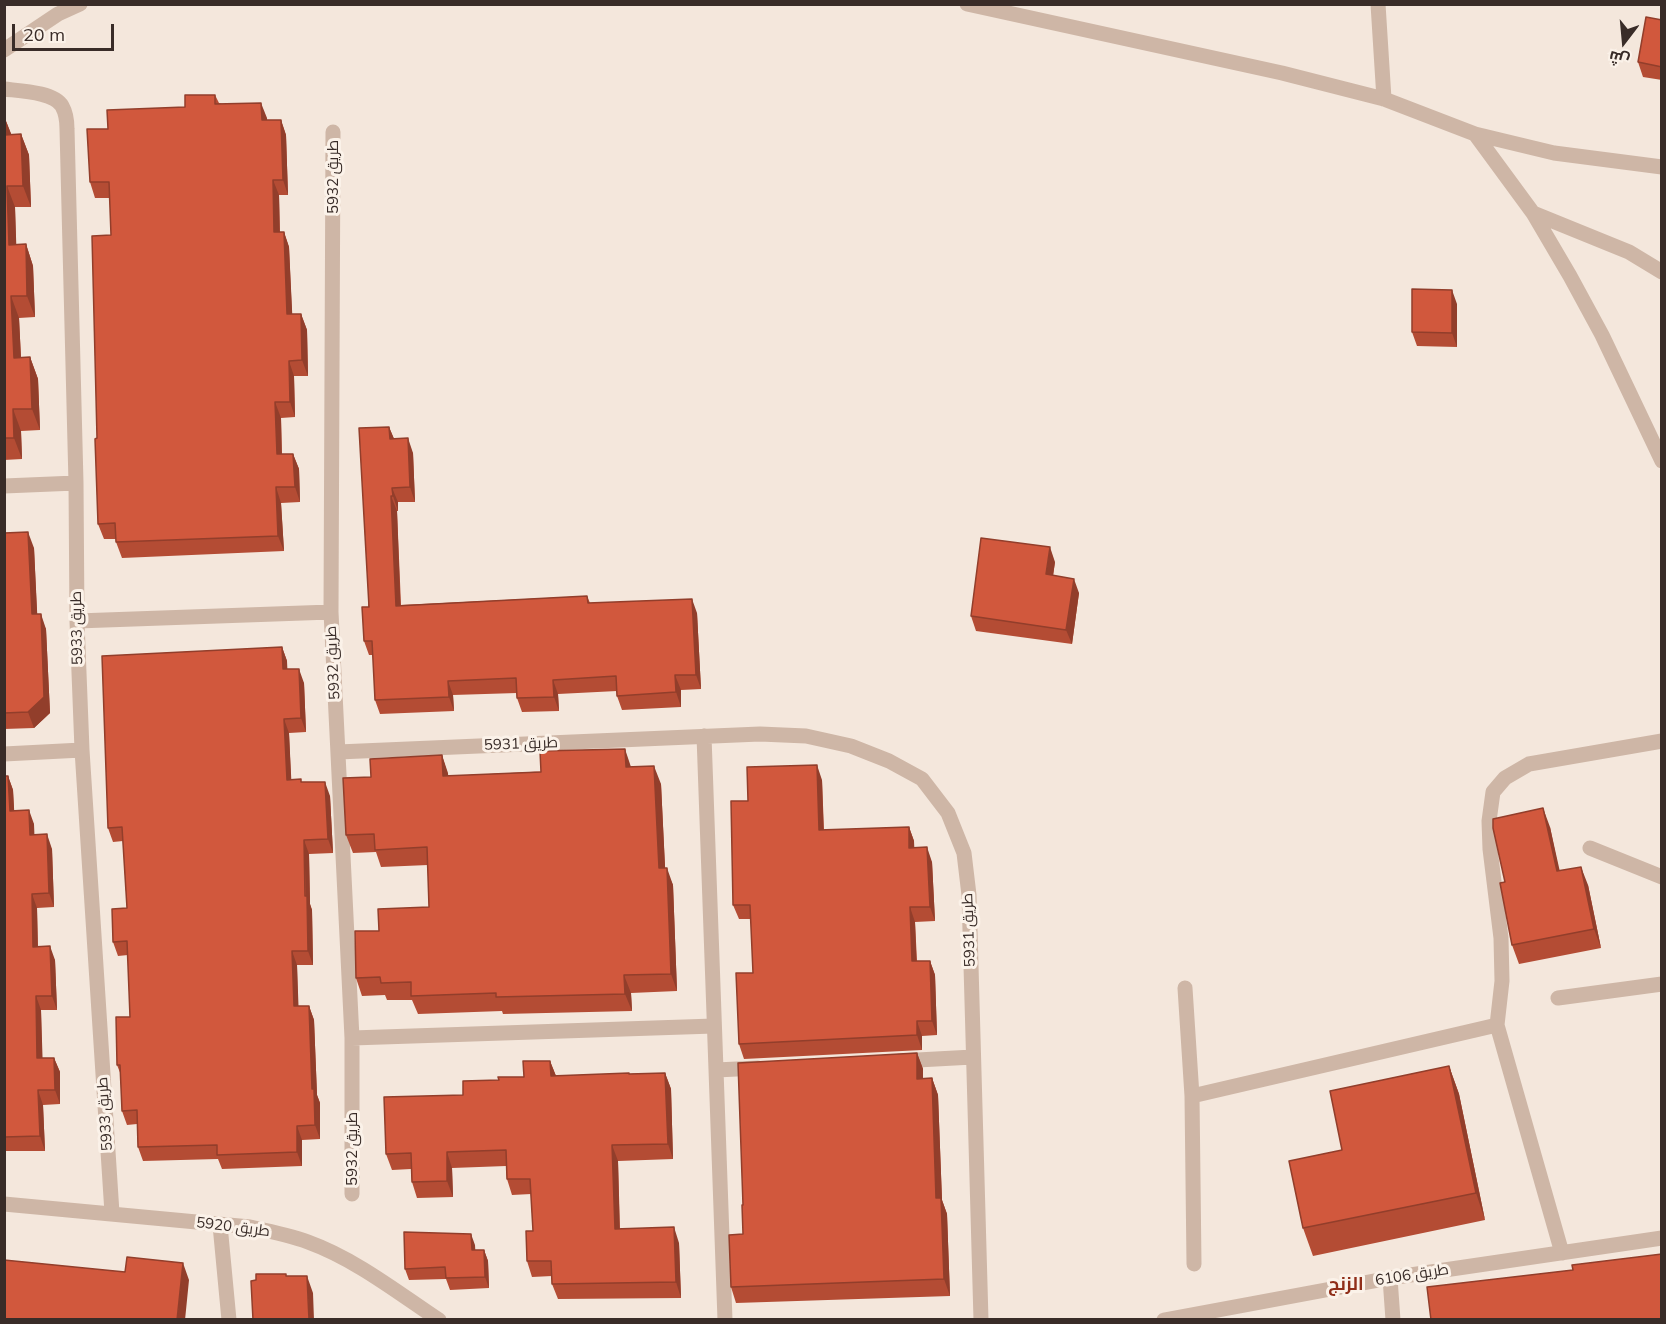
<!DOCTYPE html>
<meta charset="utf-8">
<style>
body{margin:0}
#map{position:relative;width:1666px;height:1324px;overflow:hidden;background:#f4e7dc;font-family:Mulish,Cairo,sans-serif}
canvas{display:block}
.frame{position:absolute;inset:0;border:6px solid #392c28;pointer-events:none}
.north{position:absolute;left:1594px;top:12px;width:60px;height:60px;-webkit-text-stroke:4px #fbf2e9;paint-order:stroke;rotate:196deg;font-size:16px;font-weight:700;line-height:24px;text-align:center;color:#392c28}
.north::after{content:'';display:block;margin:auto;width:21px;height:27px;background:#392c28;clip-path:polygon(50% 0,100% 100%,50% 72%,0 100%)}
.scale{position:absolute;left:12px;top:24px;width:102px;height:27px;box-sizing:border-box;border:3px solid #392c28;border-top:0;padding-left:8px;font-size:18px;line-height:21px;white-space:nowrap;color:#392c28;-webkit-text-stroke:4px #fbf2e9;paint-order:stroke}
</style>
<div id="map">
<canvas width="1666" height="1324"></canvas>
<div class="frame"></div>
<div class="north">ش</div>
<div class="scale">20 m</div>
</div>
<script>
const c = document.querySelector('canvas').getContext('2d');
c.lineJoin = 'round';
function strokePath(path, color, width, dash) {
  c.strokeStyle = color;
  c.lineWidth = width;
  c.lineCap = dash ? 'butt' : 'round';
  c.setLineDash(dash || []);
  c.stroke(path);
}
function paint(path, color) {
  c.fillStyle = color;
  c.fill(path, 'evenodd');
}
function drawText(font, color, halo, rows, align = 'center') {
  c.font = font + ' Mulish,Cairo,sans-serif';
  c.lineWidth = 6;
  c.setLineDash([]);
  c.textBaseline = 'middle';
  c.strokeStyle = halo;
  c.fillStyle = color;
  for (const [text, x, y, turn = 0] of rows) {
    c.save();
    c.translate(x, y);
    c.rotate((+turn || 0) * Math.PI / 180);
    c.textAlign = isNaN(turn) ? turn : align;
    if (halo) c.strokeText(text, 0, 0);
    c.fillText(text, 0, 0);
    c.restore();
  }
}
strokePath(new Path2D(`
 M967 4 1282 73 1384 99 1475 134 1554 153 1662 167
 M1378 4 1384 99
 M4 50 58 14 80 4
 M4 89C20 91 54 92 62 106 66 113 67 121 67 129L76 483 77 621 82 750 112 1213
 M333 132 331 612 352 1038V1194
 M1475 134 1533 213 1570 276 1602 335 1662 461
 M1533 213 1629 252 1662 272
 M4 486 76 483
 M77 621 331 612
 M704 736 725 1320
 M338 752 760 734 806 736 851 746 889 761 922 779 948 813 964 853 969 895 981 1320
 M4 754 82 750
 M1590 848 1662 877
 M1185 988 1192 1096
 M1558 998 1662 984
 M352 1038 714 1026
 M899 1061 973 1057
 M716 1070 758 1068
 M4 1204 250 1227C269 1231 289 1235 308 1242 355 1259 397 1292 439 1320
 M220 1225 229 1320
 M1562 1253 1497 1025 1502 981 1501 938 1490 849 1489 821 1493 792 1505 778 1529 764 1662 741
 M1194 1264 1192 1096 1497 1025
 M1390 1278 1393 1320
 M1164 1320 1390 1278 1662 1238`), '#ceb6a6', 15);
paint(new Path2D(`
 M1662 20V80L1643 77 1638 62Z
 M215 95 219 103 267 118V120H281L286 135 288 195H279L280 232H284L289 247 292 314H301L307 330 308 376H294L295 417 281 418 282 454H293L299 469 300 502 281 503 284 551 122 558 116 542V539H104L98 524 97 438 111 235 110 198H95L90 182 108 129 185 107Z
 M4 116 11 134H21L29 155 31 207H15L16 245 26 244 33 266 35 317 19 318 21 358 30 357 38 379 40 430 21 431 22 459 4 460Z
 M1457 304V347L1417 346 1412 332Z
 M389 427 394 439 413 453 415 502H398V511H397L401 605 587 596 590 603 697 613 701 689 681 690V707L622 710 617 696V691L558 694 559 711 522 712 517 698V693L453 695 454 711 380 714 375 700 373 655H369L364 641Z
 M4 533 34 548 37 614 46 629 50 713 34 728 4 729Z
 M1055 562 1053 576 1079 593 1072 644 976 631 971 616Z
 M282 647 287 661V669L304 683 306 732 289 733 291 779 302 782 330 796 333 853 309 854 310 904 312 910 313 965H297L298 1006H309L314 1020 317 1095 320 1103V1139L302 1140V1166L222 1169 218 1159 143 1161 138 1147 137 1124 127 1125 122 1111 121 1075 117 1065 130 1017 128 955 118 956 113 942 127 908 123 841 113 842 108 828Z
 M442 755 448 776 632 767 661 784 665 868 673 885 677 991 631 993 632 1011 503 1014 502 1011 418 1014 412 1000H387L385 995 362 996 356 978 379 931 429 907 428 865 381 867 376 852 353 853 346 835 371 777Z
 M4 776H8L13 790 14 811 34 824V835L52 849 54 907 37 908 38 946 55 960 57 1010H41L42 1058H54L60 1072V1104L43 1105 45 1151H4Z
 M822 780 824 830 909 827 914 841V848L932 862 935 921 915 922 917 961H930L935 975 937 1035 922 1036V1050L744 1059 739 1044 753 973 751 919H739L733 905 748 801Z
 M1550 827 1559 871 1588 885 1601 948 1519 964 1512 945 1505 882Z
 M917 1053 923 1069V1079L932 1078 938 1095 942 1200 947 1214 950 1296 736 1303 731 1287 743 1234V1205Z
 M550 1061 556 1076 665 1073 671 1089 673 1159 618 1161 620 1229 679 1243 681 1298 558 1299 552 1284V1276L532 1277 527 1261 533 1231 531 1194 512 1195 507 1179 506 1166 452 1168 453 1197 417 1198 412 1182 411 1169 392 1170 386 1154 463 1095 499 1080 524 1077Z
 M1449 1066 1459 1094 1485 1220 1313 1256 1303 1228 1342 1150Z
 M475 1245V1250H484L488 1261 489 1288 450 1290 446 1279 409 1280 405 1269Z`), '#b44c34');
paint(new Path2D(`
 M261 103 267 118 268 136 262 120Z
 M4 116 12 136 5 135Z
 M281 120 286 135 288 195 283 180Z
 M21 134 29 155 31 207 23 186Z
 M273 180 279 195 280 247 274 232Z
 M7 186 15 207 17 266 9 245Z
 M284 232 289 247 293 330 287 314Z
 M26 244 33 266 35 317 27 296Z
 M1452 290 1457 304V347L1452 333Z
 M11 296 19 318 22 379 14 358Z
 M301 314 307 330 308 376 302 360Z
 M30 357 38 379 40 430 32 409Z
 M289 361 294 376 295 417 290 402Z
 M275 402 281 418 282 470 277 454Z
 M13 409 21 431 22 459 14 438Z
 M389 427 395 441 390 439Z
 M408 438 413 453 415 502 410 487Z
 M293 454 299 469 300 502 295 487Z
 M276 487 281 503 284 551 278 536Z
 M392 488 398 502V511L393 496Z
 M391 496 397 511 401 620 396 606Z
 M28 532 34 548 38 630 32 614Z
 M1050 547 1055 562 1051 589 1046 574Z
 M1074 579 1079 593 1072 644 1066 630Z
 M692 599 697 613 701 689 696 675Z
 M41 614 46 629 50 713 34 728 28 712Z
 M282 647 287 661 288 683 283 669Z
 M299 669 304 683 306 732 301 718Z
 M675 675 681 690V707L676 692Z
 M553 680 558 694 559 711 554 697Z
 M448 681 453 695 454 711 449 697Z
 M284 719 289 733 292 794 287 780Z
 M625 749 631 767 633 785 626 767Z
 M442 755 448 773 449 794 443 776Z
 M817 765 822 780 824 844 819 830Z
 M654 766 661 784 666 886 659 868Z
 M8 776 13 790 15 825 10 811Z
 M325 782 330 796 333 853 328 839Z
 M1543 808 1550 827 1564 890 1557 871Z
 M29 810 34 824 35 849 30 835Z
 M909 827 914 841 915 862 909 848Z
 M47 834 52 849 54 907 49 893Z
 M304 840 309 854 310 904 312 910 313 965 308 951Z
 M927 847 932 862 935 921 930 907Z
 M1581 867 1588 885 1601 948 1594 929Z
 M667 868 673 885 677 991 671 974Z
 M32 894 37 908 38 961 33 947Z
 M910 907 915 922 917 976 912 961Z
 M50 946 55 960 57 1010 52 996Z
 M292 951 297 965 299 1020 294 1006Z
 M930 961 935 975 937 1035 932 1021Z
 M624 975 631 993 632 1011 625 994Z
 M36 996 41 1010 43 1072 37 1058Z
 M309 1006 314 1020 317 1095 320 1103V1139L315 1125 312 1089Z
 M917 1021 922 1036V1050L917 1035Z
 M917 1053 923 1069V1095L917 1079Z
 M54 1058 60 1072V1104L55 1090Z
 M550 1061 556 1076H551Z
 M1449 1066 1459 1094 1485 1220 1476 1193Z
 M665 1073 671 1089 673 1159 668 1144Z
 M932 1078 938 1095 942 1200 947 1214 950 1296 944 1279 936 1198Z
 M38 1090 43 1105 45 1151 40 1136Z
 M297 1126 302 1140V1166L297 1152Z
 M612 1145 618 1161 620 1245 615 1229Z
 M447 1152 452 1168 453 1197 447 1181Z
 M674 1227 679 1243 681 1298 676 1282Z
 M471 1234 475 1245 476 1262 472 1250Z
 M484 1250 488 1261 489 1288 485 1277Z
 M183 1263 189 1280 185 1320H177Z
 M307 1276 313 1293 314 1320H309Z`), '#923e2b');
const building = new Path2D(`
 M1646 17 1662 20V67L1638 62Z
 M185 95H215V104L261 103 262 120H281L283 180H273L274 232H284L287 314H301L302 360 289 361 290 402H275L277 454H293L295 487H276L278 536 116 542 115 523 98 524 95 439 97 438 92 236 111 235 109 182H90L87 129H108L107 110 185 107Z
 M4 129 5 135 21 134 23 186H7L9 245 26 244 27 296H11L14 358 30 357 32 409H13L14 438H4Z
 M1412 289 1452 290V333L1412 332Z
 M389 427 390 439 408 438 410 487 392 488 393 496H391L396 606 587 596 588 603 692 599 696 675H675L676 692 617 696 616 676 553 680 554 697 517 698 516 678 448 681 449 697 375 700 372 641H364L362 607H369L359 428Z
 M28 532 32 614H41L44 697 28 712 4 713V533Z
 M981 538 1050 547 1046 574 1074 579 1066 630 971 616Z
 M282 647 283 669H299L301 718 284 719 287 780 301 779V782H325L328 839 304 840 305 896H307L308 951H292L294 1006H309L312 1089H314L315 1125 297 1126V1152L217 1155V1145L138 1147 137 1110 122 1111 120 1065H117L116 1017H130L127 941 113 942 112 909 127 908 122 827 108 828 102 656Z
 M625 749 626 767 654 766 659 868H667L671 974 624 975 625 994 496 997V993L411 996V982L381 983 380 977 356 978 355 931H379L378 909 429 907 427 847 375 850 374 834 346 835 343 778 371 777 370 759 442 755 443 776 541 772 540 751Z
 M817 765 819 830 909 827V848L927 847 930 907H910L912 961H930L932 1021H917V1035L739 1044 736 973H753L750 905H733L731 801H748L747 767Z
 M4 776H8L10 811 29 810 30 835 47 834 49 893 32 894 33 947 50 946 52 996H36L37 1058H54L55 1090H38L40 1136 4 1137Z
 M1543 808 1557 871 1581 867 1594 929 1512 945 1500 883 1505 882 1493 828V819Z
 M917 1053V1079L932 1078 936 1198H941L944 1279 731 1287 729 1235 743 1234 742 1205H743L738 1063Z
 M523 1061H550L551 1076 629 1073V1074L665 1073 668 1144 612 1145 615 1229 674 1227 676 1282 552 1284 551 1261H527L526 1231H533L530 1179H507L506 1150 447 1152V1181L412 1182 411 1153 386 1154 384 1097 463 1095V1081L499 1080 498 1077H524Z
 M1449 1066 1476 1193 1303 1228 1289 1161 1342 1150 1330 1091Z
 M404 1232 471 1234 472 1250H484L485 1277 446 1278 445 1267 405 1269Z
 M1662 1254V1320H1431L1427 1287 1573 1270 1572 1265Z
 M127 1257 183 1263 177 1320H4V1260L125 1272Z
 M256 1274H286V1276H307L309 1320H253L251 1281 256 1280Z`);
paint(building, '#d1583d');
strokePath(building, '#923e2b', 1.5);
drawText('15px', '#392c28', '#fbf2e9', [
 ["طريق 5932",333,177,-90],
 ["طريق 5933",77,628,-91],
 ["طريق 5932",333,663,-93],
 ["طريق 5931",521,744,-2],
 ["طريق 5931",969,930,-92],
 ["طريق 5933",105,1114,-94],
 ["طريق 5932",352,1149,-90],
 ["طريق 5920",233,1227,7],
 ["طريق 6106",1412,1275,-9]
]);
drawText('bold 18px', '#902e19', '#fbf2e9', [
 ["الزنج",1346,1285]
]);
</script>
